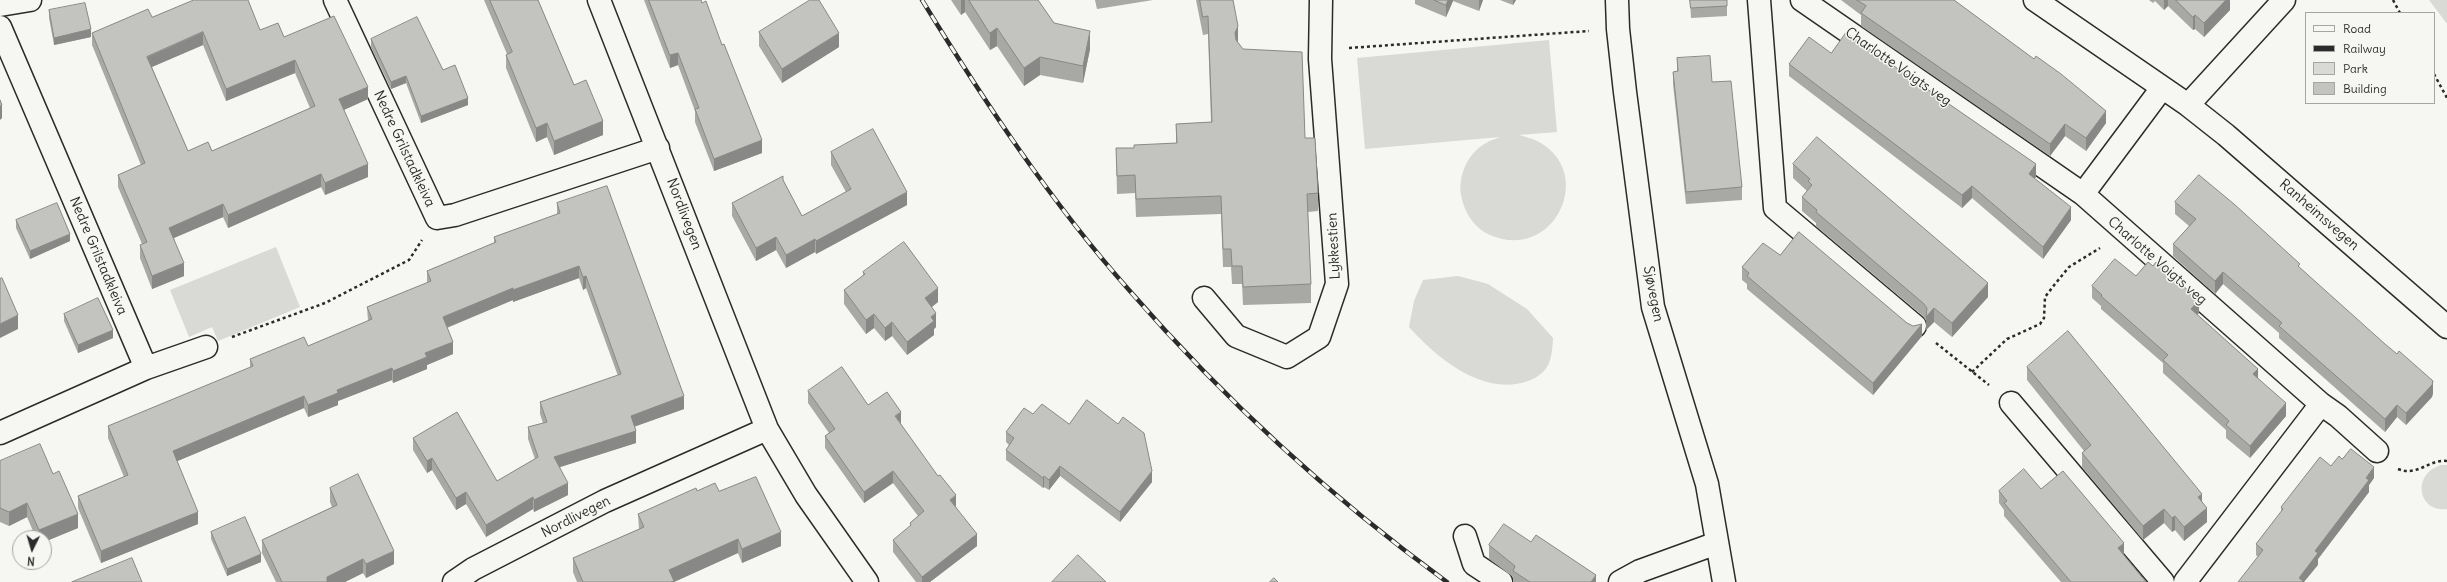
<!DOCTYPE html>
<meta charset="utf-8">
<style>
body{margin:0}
#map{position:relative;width:2447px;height:582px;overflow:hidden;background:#f6f6f2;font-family:Delius,sans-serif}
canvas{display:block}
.legend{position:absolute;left:2305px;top:12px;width:130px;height:92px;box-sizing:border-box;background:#f6f6f2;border:1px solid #a5a5a2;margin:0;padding:5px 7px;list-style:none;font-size:12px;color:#2b2b2b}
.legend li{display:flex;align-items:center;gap:8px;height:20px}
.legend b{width:20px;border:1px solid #a5a5a2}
.north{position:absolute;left:12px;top:530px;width:40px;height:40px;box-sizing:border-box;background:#f6f6f2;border:1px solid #a5a5a2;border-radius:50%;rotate:185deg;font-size:11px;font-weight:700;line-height:16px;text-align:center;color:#2b2b2b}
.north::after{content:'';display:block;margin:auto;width:14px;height:18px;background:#2b2b2b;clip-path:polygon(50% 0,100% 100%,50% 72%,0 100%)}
</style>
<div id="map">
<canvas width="2447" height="582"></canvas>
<ul class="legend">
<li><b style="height:5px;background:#f6f6f2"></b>Road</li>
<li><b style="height:5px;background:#2b2b2b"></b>Railway</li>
<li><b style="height:11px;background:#d9d9d5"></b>Park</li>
<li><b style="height:11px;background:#c3c3c0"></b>Building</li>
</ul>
<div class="north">N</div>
</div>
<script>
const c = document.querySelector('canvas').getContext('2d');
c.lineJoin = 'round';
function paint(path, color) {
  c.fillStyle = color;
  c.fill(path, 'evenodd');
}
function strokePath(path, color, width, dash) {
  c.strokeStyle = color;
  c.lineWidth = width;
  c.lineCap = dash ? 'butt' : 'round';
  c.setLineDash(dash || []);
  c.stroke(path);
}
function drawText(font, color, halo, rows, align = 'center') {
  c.font = font + ' Delius,sans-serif';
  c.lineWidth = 3;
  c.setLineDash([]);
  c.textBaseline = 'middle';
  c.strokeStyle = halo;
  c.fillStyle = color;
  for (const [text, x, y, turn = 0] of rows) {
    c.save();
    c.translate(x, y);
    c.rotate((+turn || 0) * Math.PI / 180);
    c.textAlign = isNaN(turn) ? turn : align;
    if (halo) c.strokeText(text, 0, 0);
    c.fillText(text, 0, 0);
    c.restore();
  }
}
paint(new Path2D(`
 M2429 0H2447V24Z
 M1549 40 1557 132 1519 135C1525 137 1531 138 1537 141 1597 171 1555 263 1490 235 1474 228 1464 212 1461 195 1458 175 1468 153 1486 143 1490 140 1496 139 1500 137L1365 149 1357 58Z
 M276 247 300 307 218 341 212 327 189 337 170 290Z
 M1458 276 1488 284 1527 309 1553 338C1552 359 1550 373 1528 381 1483 397 1437 358 1409 327L1414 301 1423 280Z
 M2441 465H2447V509C2418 513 2411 474 2441 465Z`), '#d9d9d5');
const minor = new Path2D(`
 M335 0 437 218 455 215 658 148
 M599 0 767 429 806 495 867 582
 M1617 0 1618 29 1625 92 1653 307 1707 484 1724 582
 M1759 0 1775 208 1915 326
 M1802 0 2083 194 2321 404 2185 582
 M2035 0 2188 105 2226 135 2447 327
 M0 5 30 0
 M0 27 146 368 0 433
 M2188 105 2284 0
 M2083 194 2162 88
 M1204 298 1236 336 1287 357 1319 337 1337 284 1320 59 1321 0
 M146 368 206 347
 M2011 403 2163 582
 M2321 404 2338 416 2377 451
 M1465 536 1474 564 1501 582
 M454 582 473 569 605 501 767 429
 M1620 582 1640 571 1717 543`);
strokePath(minor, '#2b2b2b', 25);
strokePath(new Path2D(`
 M2393 0 2400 13
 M1349 48 1589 31
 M2434 74 2447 98
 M232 337 325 303 409 260 422 240
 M1936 343 1989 385
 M1972 372 2007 339 2040 324 2044 318 2045 297 2055 284 2069 267 2100 248
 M2398 469C2417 477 2429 459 2447 461`), '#2b2b2b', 2.5, [3, 3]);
strokePath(minor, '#f6f6f2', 22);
const rail = new Path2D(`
 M922 0C984 101 1050 201 1129 290 1224 399 1330 497 1447 582`);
strokePath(rail, '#2b2b2b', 4.5);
strokePath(rail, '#f6f6f2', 3, [9]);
paint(new Path2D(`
 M484 0H538L574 85 603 135 554 155 547 137 536 142 506 68V55L507 54Z
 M644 0H701L762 153 714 171 695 122V111L678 65 670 68Z
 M951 0H1038L1054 23 1090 49 1083 83 1040 75 1024 86 997 46 990 50 965 12 961 15Z
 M1095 0H1153L1097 9Z
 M1196 0H1233L1238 43 1305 138 1318 193V211L1308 212 1311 284V303L1243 305 1242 284H1232L1231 267H1223L1221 214 1136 217 1135 193 1117 194 1116 148H1134L1176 143V124L1211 122 1208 34 1203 35Z
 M1415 0H1483L1479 11 1453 1 1446 17 1415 4Z
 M1500 0H1516L1513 5Z
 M1690 0H1727V16L1691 18Z
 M1841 0H1954L2106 123 2086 151 2065 136 2050 156 1861 26V15Z
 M2149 0H2230V10L2204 37 2195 29 2193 30 2168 6 2164 10 2155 1 2153 3Z
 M49 10 91 37 54 45 49 18Z
 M152 17 260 30 284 37 368 99 344 110 368 177 325 195 321 187 228 228 223 217 174 238 184 276 152 289 140 258V245L142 244 118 187V175L141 165 92 45V33ZM203 45 226 101 295 73 310 108 212 151H188L152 67Z
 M759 32 839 47 782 83 759 46Z
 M371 39 443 70 468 105 421 123 406 83 391 89 371 47Z
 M1831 53 2036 177 2034 178 2071 220 2043 259 1972 198 1962 208 1789 76V64Z
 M1677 58 1712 82 1742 187V200L1686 204 1673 84V72L1677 71Z
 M831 152 907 205 816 254 815 252 786 268 776 250 756 261 732 216V203L783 180 802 216 846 192 831 165Z
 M1793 164 1988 297 1952 337 1934 322 1926 330V321L1923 316 1816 226V223L1802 211V197L1807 191 1793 178Z
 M2175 202 2300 268 2433 393 2432 397 2406 425 2397 417 2385 432 2279 338V333L2223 284 2215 294 2173 256V244L2189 226 2175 214Z
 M557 203 684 409 635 426 636 443 560 467 568 495 534 512 533 509 486 537 466 504 456 510 432 470 427 473 413 450V438L497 481 535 459 528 439V427L543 423 540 414V402L618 376 586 288 583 290 579 278 513 302V300L447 328 453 354 427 365V369L393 383 392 380 338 401V405L308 417 304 408 177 461 198 524 101 563 78 508V496L124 477 108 438V426L250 368V359L308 346 368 321 367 307 427 283V271L494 243V237L557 214Z
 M16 220 70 241 30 259 16 228Z
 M1780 255 1922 336 1873 395 1747 289V284L1742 280V267Z
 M863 272 938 302 932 307 936 327 934 329V335L907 355 892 336 885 341 874 328 866 334 844 304V290L863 276Z
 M2136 276 2199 313 2197 315 2258 378 2286 416 2250 458 2226 438V430L2163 373V363L2101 309V306L2092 298V286Z
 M64 314 113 338 78 353 64 321Z
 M2027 367 2202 501 2207 522 2184 541 2175 530 2172 532 2164 523 2143 540 2082 467V453L2084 451 2027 380Z
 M808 391 868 405 901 424 956 507 977 546 930 582H916L893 552V540L910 527V523L918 516 893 483 864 503 825 448V436L829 433 808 403Z
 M1033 414 1069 424 1152 482 1120 522 1060 476 1049 490 1044 487 1043 488 1006 460V450L1009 445 1006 442V432Z
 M0 461 78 528 44 542V538H36L27 517 9 526 0 522Z
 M2374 478 2369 485V492L2318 559V565L2258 557 2256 555V544L2281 512V507Z
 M330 488 394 564 366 578 363 573 345 582H276L262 553V540L332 507 330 502Z
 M2041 489 2124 556 2146 582H2061L2004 516V510L1999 503V491Z
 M697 491H719L781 546 742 563 738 553 674 582H577L573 572V558L639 529 638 514Z
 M211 532 261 562 227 576 211 539Z
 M1531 542 1596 582H1513V577L1489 559V545Z`), '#a8a8a5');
paint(new Path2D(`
 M961 0H965V12L961 15Z
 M1448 0H1453V1L1446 17V5Z
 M1479 0H1483L1479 11Z
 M1513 0H1516L1513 5Z
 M2164 0H2168V6L2164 10Z
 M2226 0H2230V10L2204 37V23Z
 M2195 15V29L2193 30V17Z
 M1238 26V44L1235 52V33Z
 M997 28V46L990 50V33Z
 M91 29V37L54 45V38Z
 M1090 31V49L1083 83V66Z
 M203 32V45L147 69V57Z
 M839 33V47L782 83V69Z
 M678 53V65L670 68V55Z
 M1040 57V75L1024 86V68Z
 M295 60V73L226 101V89Z
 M406 76V83L391 89V82Z
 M368 87V99L339 112V99Z
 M468 98V105L421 123V116Z
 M2 105V118L0 120V106Z
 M2106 111V123L2086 151V138Z
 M603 121V135L554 155V141Z
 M547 123V137L536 142V128Z
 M2065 124V136L2050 156V144Z
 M762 140V153L714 171V159Z
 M368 164V177L325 195V183Z
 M2036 164V177L2029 186V174Z
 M321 174V187L228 228V215Z
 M1972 186V198L1962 208V195Z
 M907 192V205L816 254V241Z
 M223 204V217L169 240V228Z
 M2071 207V220L2043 259V247Z
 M70 234V241L30 259V251Z
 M776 237V250L756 261V248Z
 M815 239V252L786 268V255Z
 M184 263V276L152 289V276Z
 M579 266V278L513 302V290Z
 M2223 272V284L2215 294V281Z
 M586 276V288L583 290V277Z
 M1988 283V297L1952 337V323Z
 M513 288V300L443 329V317Z
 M938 288V302L925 312V298Z
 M2199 300V313L2191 322V309Z
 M1934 308V322L1926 330V317Z
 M936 313V327L934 329V335L907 355V342L931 317Z
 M874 314V328L866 334V320Z
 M18 315V329L0 338V324Z
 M892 322V336L885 341V328Z
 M1922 324V336L1873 395V383Z
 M113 330V338L78 353V345Z
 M453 342V354L427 365V369L393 383V371L425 353Z
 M392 368V380L338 401V405L308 417V405L337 390Z
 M2258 369V381L2253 374Z
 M2433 381V393L2432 397 2406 425V413Z
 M304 396V408L173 463V451Z
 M684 396V409L631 428V416Z
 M2286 403V416L2250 458V446Z
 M2397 405V417L2385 432V419Z
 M901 412V424L895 416Z
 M636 431V443L554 469V457Z
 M432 458V470L427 473V461Z
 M1060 466V476L1049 490V480Z
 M2374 467V478L2369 485V492L2318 559V565L2304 582H2299V578L2315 551 2366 478Z
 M893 471V483L864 503V492Z
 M1152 471V482L1120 522V512Z
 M1044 476V487L1043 488V478Z
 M568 483V495L534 512V500Z
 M466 492V504L456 510V498Z
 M2202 494V508L2198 497Z
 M956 495V507L950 500Z
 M533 497V509L486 537V525Z
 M27 503V517L9 526V512Z
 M2207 508V522L2184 541V527Z
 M2164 509V523L2143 540V526Z
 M198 512V524L101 563V551Z
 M78 514V528L44 542V538H39V530Z
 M2175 516V530L2172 532V518Z
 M781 532V546L742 563V549Z
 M977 534V546L930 582H922V577Z
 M738 539V553L674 582H669V570Z
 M2124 543V555L2118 548Z
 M394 551V564L366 578V564Z
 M261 554V562L227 576V569Z
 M363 559V573L345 582H327V577Z
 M1596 575V582H1591Z`), '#888886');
const building = new Path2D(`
 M194 0H248L260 30 278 23 284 37 334 16 368 87 339 99 368 164 325 183 321 174 228 215 223 204 169 228 184 263 152 276 140 245 147 242 118 175 145 163 92 33 148 9 152 17ZM203 32 226 89 295 60 315 106 212 151 208 142 188 151 147 57Z
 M490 0H538L574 85 586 80 603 121 554 141 547 123 536 128 506 55 512 52Z
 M649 0H701L702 3 706 1 722 45 724 44 762 140 714 159 695 109 699 108 678 53 670 55Z
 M810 0H819L839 33 782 69 759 32Z
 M969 0H1038L1054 23 1090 31 1083 66 1040 57 1024 68 997 28 990 33Z
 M1200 0H1233L1238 26 1235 33 1236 40 1243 49 1302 52 1305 138H1315L1318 193 1307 194 1311 284 1243 287 1242 266H1232L1231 249H1223L1221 196 1136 199 1135 175 1117 176 1116 148H1134V145L1177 143 1176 124 1212 122 1208 16 1203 17Z
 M1434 0H1448L1446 5Z
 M1690 0H1727V6L1691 8Z
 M1857 0H1954L2034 59 2036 56 2061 74 2106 111 2086 138 2065 124 2050 144 1861 13 1866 6Z
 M2176 0H2226L2204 23 2195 15 2193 17Z
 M85 3 91 29 54 38 49 10Z
 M417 17 443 70 455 65 468 98 421 116 406 76 391 82 371 39Z
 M1846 33 2036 164 2029 174 2071 207 2043 247 1972 186 1962 195 1789 64 1809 37 1831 53Z
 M1710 56 1712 82 1731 81 1742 187 1686 192 1673 72 1678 71 1677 58Z
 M0 100 2 105 0 106Z
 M873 129 907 192 816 241 815 239 786 255 776 237 756 248 732 203 783 176V180L802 216 851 189 831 152Z
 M1817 137 1988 283 1952 323 1934 308 1926 317 1927 308 1923 303 1816 212 1817 210 1802 197 1812 185 1808 181 1810 179 1793 164Z
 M2199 175 2234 204 2300 264 2298 266 2385 344 2397 354 2399 351 2433 381 2432 385 2406 413 2397 405 2385 419 2279 326 2282 323 2223 272 2215 281 2173 244 2196 219 2175 202Z
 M607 186 684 396 631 416 636 431 554 457 568 483 534 500 533 497 486 525 466 492 456 498 432 458 427 461 413 438 457 412 497 481 538 457 528 427 547 422 540 402 621 374 586 276 583 277 579 266 513 290V288L443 317 453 342 425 353 427 357 393 371 392 368 337 390 338 393 308 405 304 396 173 451 198 512 101 551 78 496 128 475 108 426 253 366 250 359 304 337 308 346 372 319 367 307 431 281 427 271 496 242 494 237 560 213 557 203Z
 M57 203 70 234 30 251 16 220Z
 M1799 232 1907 323 1913 326 1922 324 1873 383 1747 276 1749 273 1742 267 1763 243 1780 255Z
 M904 242 938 288 925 298 936 313 931 317 934 321 907 342 892 322 885 328 874 314 866 320 844 290 865 274 863 272Z
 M2115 259 2136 276 2148 262 2153 266 2156 262 2199 300 2191 309 2258 369 2253 374 2286 403 2250 446 2226 425 2229 421 2163 360 2168 355 2101 296 2102 295 2092 286Z
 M2 278 18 315 0 324V279Z
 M98 298 113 330 78 345 64 314Z
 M2068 331 2202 494 2198 497 2207 508 2184 527 2175 516 2172 518 2164 509 2143 526 2082 453 2091 445 2027 367Z
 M842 367 868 405 887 392 901 412 895 416 938 476 940 475 956 495 950 500 977 534 922 577 893 540 911 525 910 523 924 511 893 471 864 492 825 436 835 429 808 391Z
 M1087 400 1118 424 1123 417 1144 433 1152 471 1120 512 1060 466 1049 480 1044 476 1043 478 1006 450 1014 438 1006 432 1024 408 1033 414 1042 404 1069 424Z
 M40 444 53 474 59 471 78 514 39 530 27 503 9 512 0 508V461Z
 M2351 449 2374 467 2366 478 2369 480 2315 551 2318 553 2299 578 2303 581 2302 582H2238L2263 550 2256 544 2283 509 2281 507 2320 457 2331 466 2339 456 2342 459Z
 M2024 469 2041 489 2063 471 2124 543 2118 548 2146 582H2071L2004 503 2007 501 1999 491Z
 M358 474 394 551 366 564 363 559 327 577V582H282L262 540 337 505 330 488Z
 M756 477 781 532 742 549 738 539 669 570 674 581 671 582H583L573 558 644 527 638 514 696 488 697 491 715 483 719 491Z
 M245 517 261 554 227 569 211 532Z
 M1504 524 1531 542 1536 535 1596 575 1591 582H1530L1513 571 1515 566 1489 545Z
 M1078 555 1106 582H1052Z
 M132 558 142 582H72Z
 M1274 578 1278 582H1270Z`);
paint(building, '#c3c3c0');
strokePath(building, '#888886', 1);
drawText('14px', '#2b2b2b', '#f6f6f2', [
 ["Charlotte Voigts veg",1898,67,35],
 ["Nedre Grilstadkleiva",404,149,65],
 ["Nordlivegen",684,214,69],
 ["Ranheimsvegen",2319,215,41],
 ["Lykkestien",1334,246,-93],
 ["Nedre Grilstadkleiva",98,256,67],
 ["Charlotte Voigts veg",2157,261,41],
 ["Sjøvegen",1653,294,79],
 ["Nordlivegen",576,517,-27]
]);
</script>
